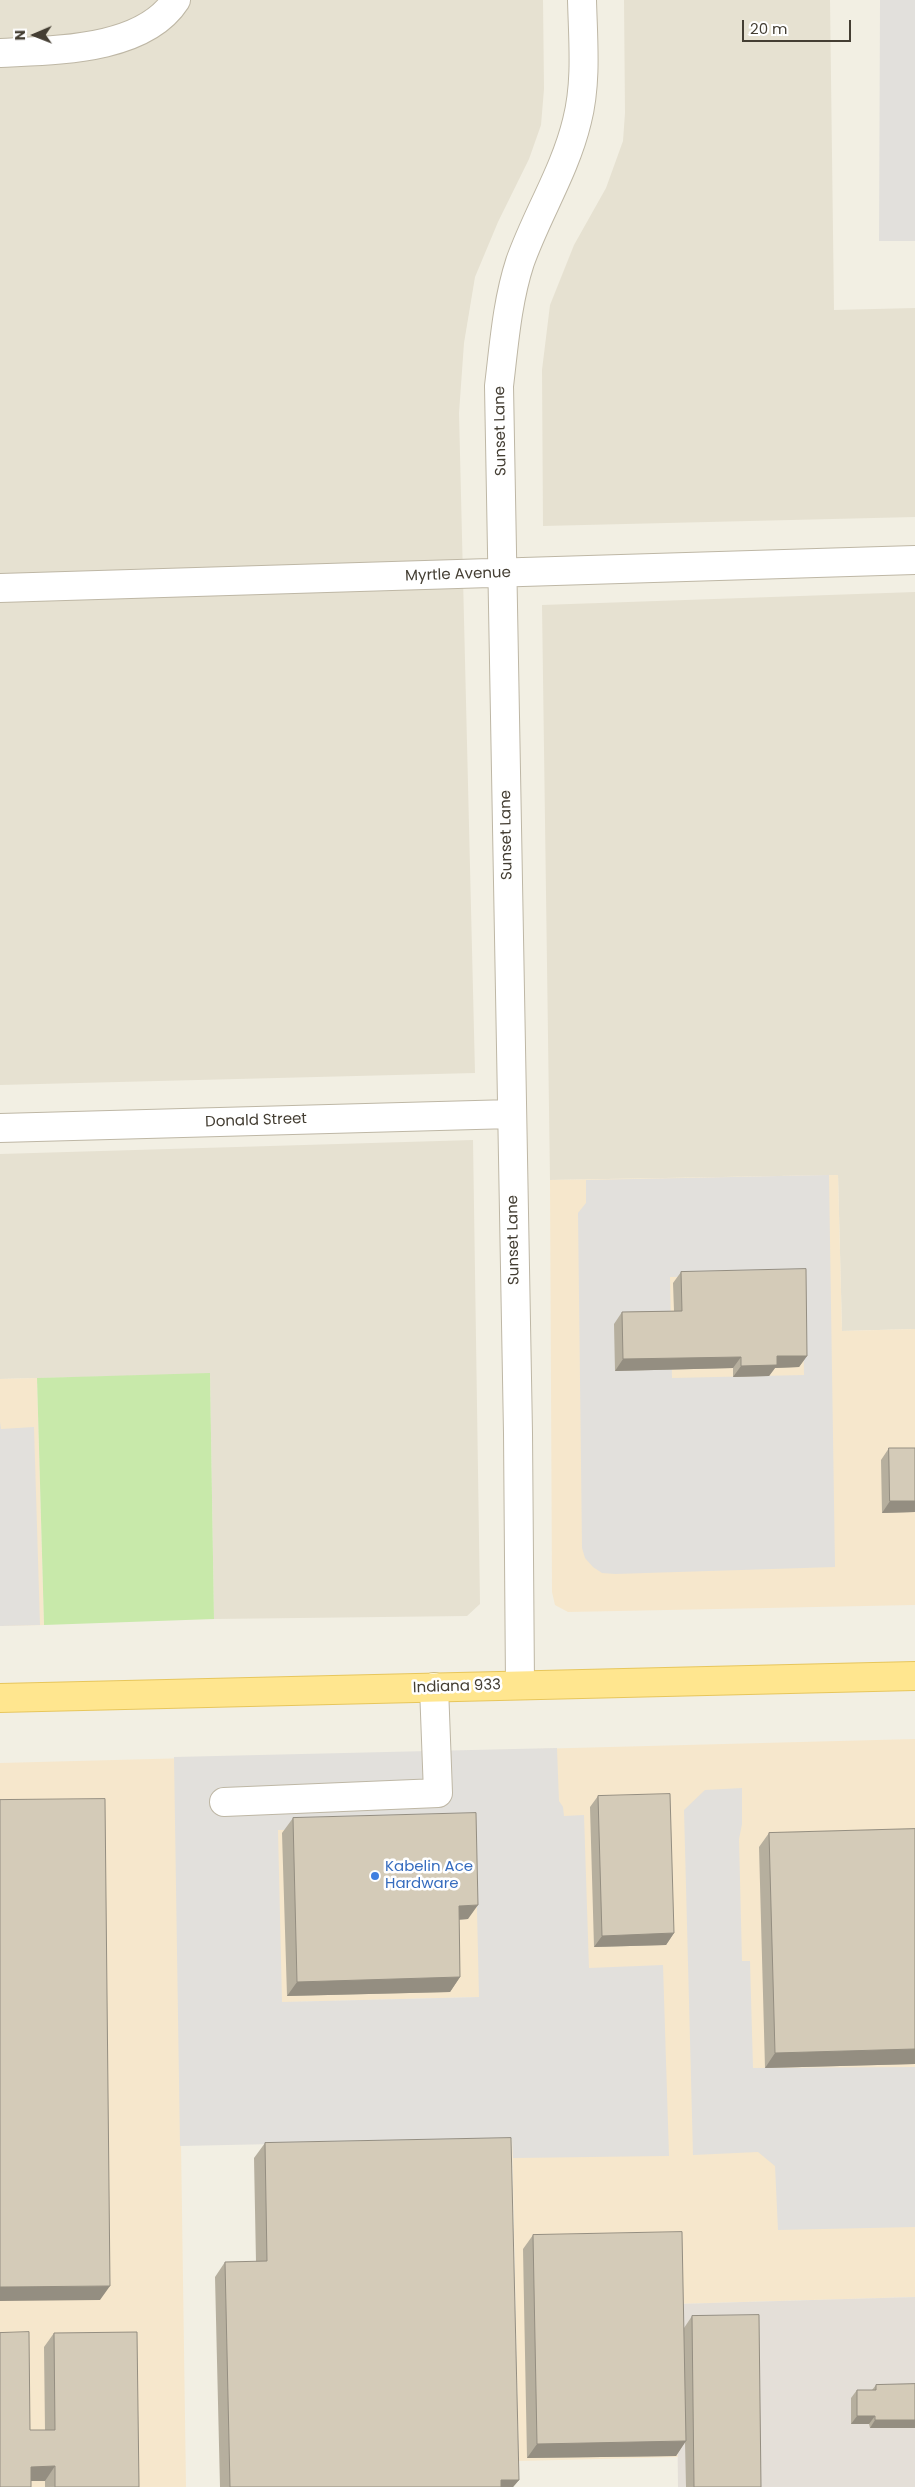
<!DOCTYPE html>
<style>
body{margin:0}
#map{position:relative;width:915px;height:2487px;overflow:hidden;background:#f2efe3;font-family:Poppins,sans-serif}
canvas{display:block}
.north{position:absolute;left:10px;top:10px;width:50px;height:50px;-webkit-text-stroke:4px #fff;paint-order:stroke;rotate:269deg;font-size:14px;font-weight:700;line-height:20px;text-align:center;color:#443e33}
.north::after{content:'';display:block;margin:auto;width:18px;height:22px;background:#443e33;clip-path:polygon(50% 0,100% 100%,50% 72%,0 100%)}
.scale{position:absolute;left:742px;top:20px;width:109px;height:22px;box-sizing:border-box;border:2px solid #443e33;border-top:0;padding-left:6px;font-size:15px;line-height:18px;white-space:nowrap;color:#443e33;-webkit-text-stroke:4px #fff;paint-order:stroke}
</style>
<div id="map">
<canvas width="915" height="2487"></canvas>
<div class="north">N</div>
<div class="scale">20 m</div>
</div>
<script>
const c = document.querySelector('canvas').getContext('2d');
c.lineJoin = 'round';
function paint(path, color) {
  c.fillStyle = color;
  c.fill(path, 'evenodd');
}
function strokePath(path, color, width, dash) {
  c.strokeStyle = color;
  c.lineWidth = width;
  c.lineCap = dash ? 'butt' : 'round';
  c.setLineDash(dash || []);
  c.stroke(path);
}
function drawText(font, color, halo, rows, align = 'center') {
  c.font = font + ' Poppins,sans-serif';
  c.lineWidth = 5;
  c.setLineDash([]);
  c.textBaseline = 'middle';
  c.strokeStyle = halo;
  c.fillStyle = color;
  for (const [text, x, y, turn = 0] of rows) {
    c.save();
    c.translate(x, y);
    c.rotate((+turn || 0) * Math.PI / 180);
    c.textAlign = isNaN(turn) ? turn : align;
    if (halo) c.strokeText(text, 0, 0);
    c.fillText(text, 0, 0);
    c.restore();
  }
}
paint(new Path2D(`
 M0 0H543L544 89 541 125 529 159 498 222 475 277 464 343 459 413 475 1073 0 1085Z
 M624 0H830L834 310 915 308V517L543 526 542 370 550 305 574 245 606 188 623 141 625 113Z
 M915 592V1329L842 1331 838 1175 550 1180 542 605Z
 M473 1140 480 1604 467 1616 214 1619 210 1374 0 1379V1154Z`), '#e6e1d1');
paint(new Path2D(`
 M838 1175 842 1331 915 1329V1605L568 1612 555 1605 552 1592 550 1180Z
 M37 1378 44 1625 0 1626V1379Z
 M915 1739V2297L676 2304 678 2457 519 2461 512 2139 479 1997 179 2005 186 2487H0V1763Z`), '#f6e7cc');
paint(new Path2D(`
 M915 2297V2487H678L676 2304Z`), '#e4dfd8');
paint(new Path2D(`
 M210 1373 214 1619 44 1625 37 1378Z`), '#c8e9aa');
paint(new Path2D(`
 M880 0H915V241H879Z
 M829 1175 835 1567 615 1574 602 1573 593 1567 585 1558 582 1548 578 1213 586 1203V1180ZM802 1274 804 1375 672 1378 670 1277Z
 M0 1422 1 1429 34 1427 40 1625 0 1626Z
 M557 1748 559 1801 563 1807 564 1816 584 1815 589 1968 663 1965 669 2156 513 2158 512 2139 180 2146 174 1757ZM475 1825 479 1997 282 2002 278 1830Z
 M742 1788V1824L739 1839 742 1961H750L753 2068 915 2067V2227L778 2230 775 2166 758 2152 693 2155 684 1810 705 1790Z`), '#e2e0dc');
const minor = new Path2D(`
 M0 53C55 50 143 51 176 0
 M0 588 915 560
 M0 1128 512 1114
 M520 1685 518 1433 499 386C504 345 507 302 520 262 537 214 565 171 577 121 587 82 583 40 582 0
 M224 1802 438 1793 434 1687`);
const major = new Path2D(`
 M0 1698 915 1676`);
strokePath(minor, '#beb7a5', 30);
strokePath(major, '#e7c65c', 30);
strokePath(minor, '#fff', 28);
strokePath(major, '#ffe68f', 28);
paint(new Path2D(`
 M681 1272 807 1356 799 1367 775 1368 769 1376 733 1377V1368L615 1371 614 1324 622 1312 674 1311 673 1283Z
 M889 1448H915V1512L882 1513 881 1460Z
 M598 1796 674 1933 666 1945 594 1947 590 1807Z
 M293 1818 468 1919 459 1920 460 1977 450 1992 287 1996 282 1833Z
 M915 1829V2064L765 2068 759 1847 769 1833Z
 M265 2143 519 2480 513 2487H220L215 2277 225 2262H256L254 2158Z
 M533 2235 684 2328 692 2316 761 2487H686L685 2442 676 2456 527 2458 523 2249Z
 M54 2333 139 2487H45V2481H31L30 2430H45L44 2347Z
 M915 2384V2428H870L869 2424H851V2398L857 2390H872L876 2385Z`), '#b6af9e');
paint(new Path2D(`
 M777 1356H807L799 1367 775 1368 769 1376 733 1377 741 1366Z
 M741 1357 733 1368 615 1371 623 1359Z
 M890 1501H915V1512L882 1513Z
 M478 1905 468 1919 449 1920 459 1906Z
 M674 1933 666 1945 594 1947 602 1936Z
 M460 1977 450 1992 287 1996 297 1982Z
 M915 2049V2064L765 2068 775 2053Z
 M110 2286 100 2300 0 2301V2287Z
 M857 2416H875L869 2424H851Z
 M875 2420H915V2428H870Z
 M686 2441 676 2456 527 2458 537 2444Z
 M55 2466 45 2481H21L31 2467Z
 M501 2480H519L513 2487H496Z`), '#948e81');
const building = new Path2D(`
 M806 1269 807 1356H777V1365L741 1366V1357L623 1359 622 1312 682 1311 681 1272Z
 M889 1448H915V1501H890Z
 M670 1794 674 1933 602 1936 598 1796Z
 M105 1799 110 2286 0 2287V1800Z
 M476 1813 478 1905 459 1906 460 1977 297 1982 293 1818Z
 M915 1829V2049L775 2053 769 1833Z
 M511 2138 519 2480H501V2487H230L225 2262 267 2261 265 2143Z
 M682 2232 686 2441 537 2444 533 2235Z
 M759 2315 761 2487H694L692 2316Z
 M29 2332 30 2430H55L54 2333 137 2332 139 2487H55V2466L31 2467V2487H0V2333Z
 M915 2384V2420H875V2416H857V2390H876V2385Z`);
paint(building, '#d4cbb8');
strokePath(building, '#948e81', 1);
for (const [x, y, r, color] of [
 [375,1876,5,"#3f7fe0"]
]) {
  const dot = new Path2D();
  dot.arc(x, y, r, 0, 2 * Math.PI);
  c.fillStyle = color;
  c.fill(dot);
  strokePath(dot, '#fff', 2);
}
drawText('15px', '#443e33', '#fff', [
 ["Sunset Lane",501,431,-91],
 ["Myrtle Avenue",458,575,-2],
 ["Sunset Lane",507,835,-91],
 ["Donald Street",256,1121,-2],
 ["Sunset Lane",514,1240,-91],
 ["Indiana 933",457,1687,-2]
]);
drawText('15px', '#366cbe', '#fff', [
 ["Kabelin Ace",385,1867],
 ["Hardware",385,1884]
], 'left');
</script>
